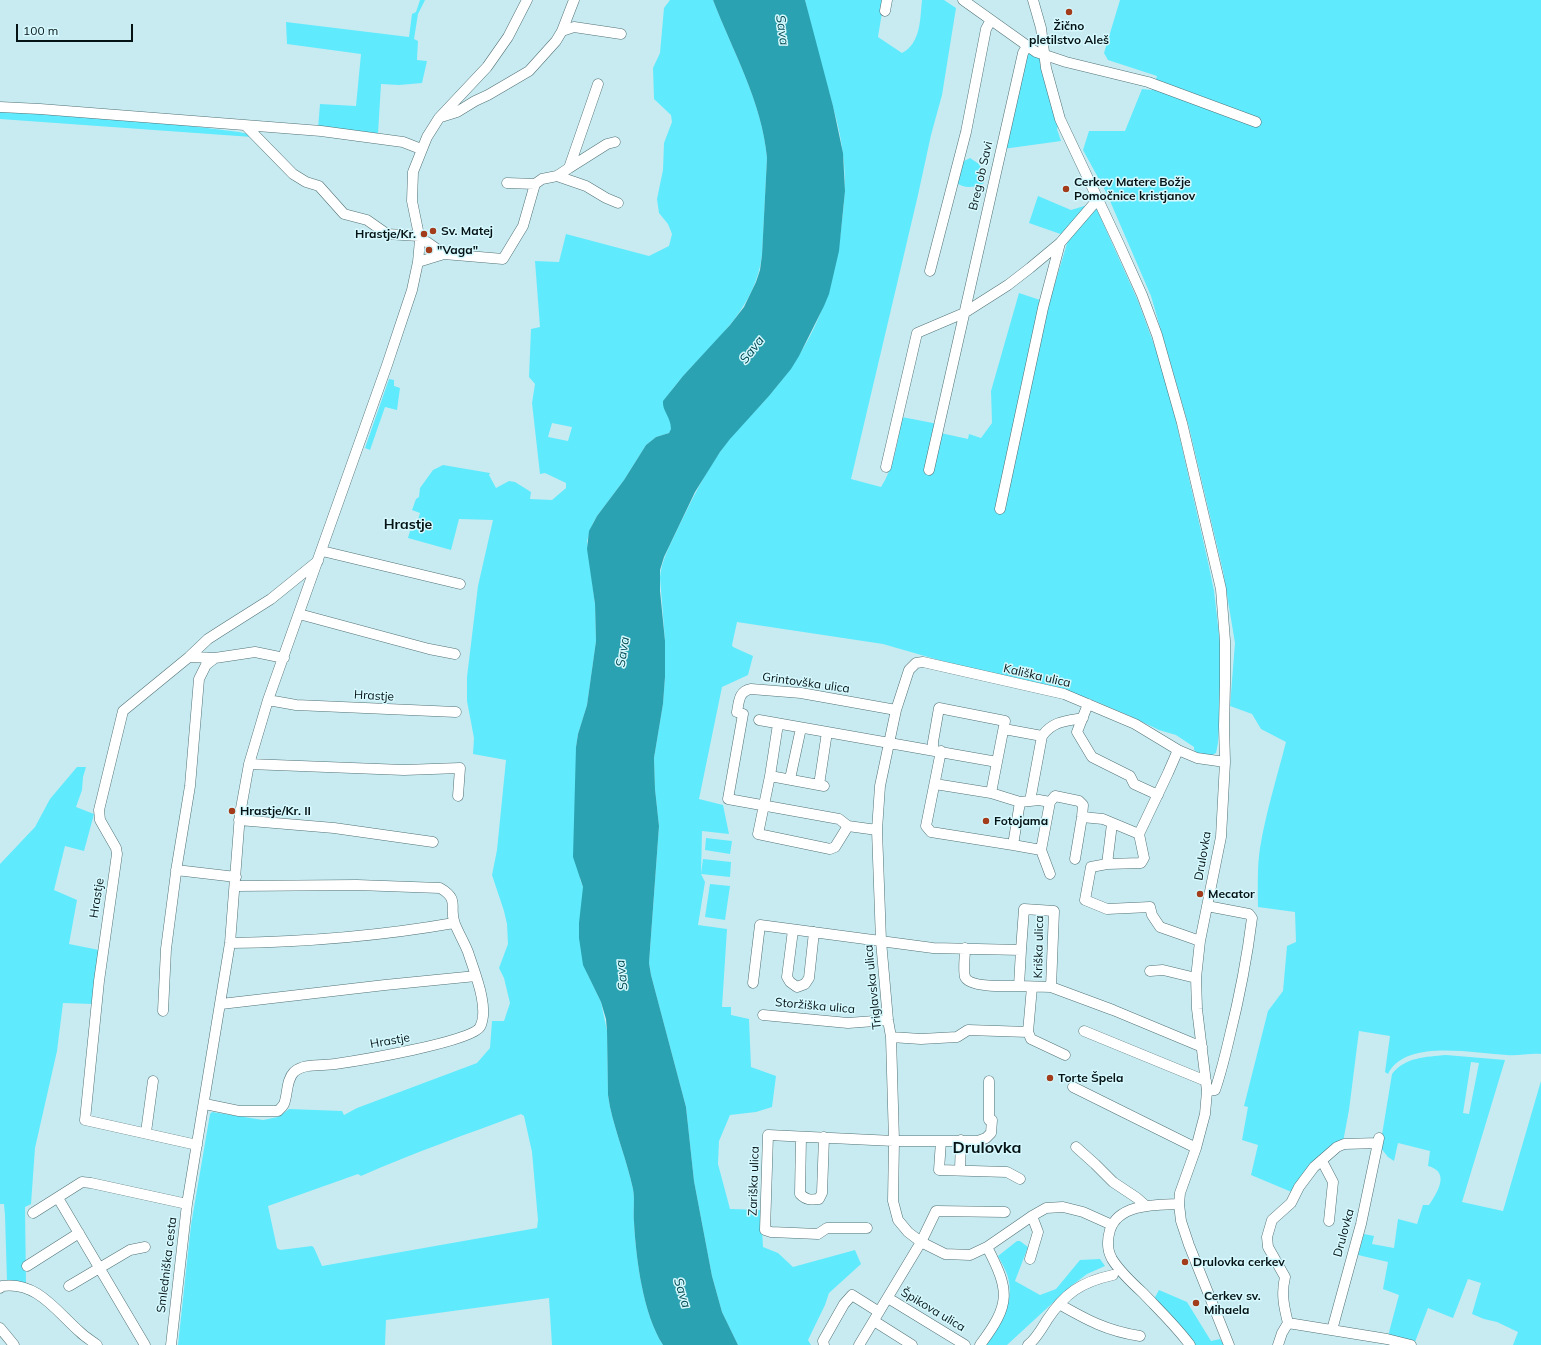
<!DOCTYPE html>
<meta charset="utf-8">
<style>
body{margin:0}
#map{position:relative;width:1541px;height:1345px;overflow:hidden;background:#c8ebf1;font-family:Mulish,sans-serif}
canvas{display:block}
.scale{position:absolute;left:16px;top:24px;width:117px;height:18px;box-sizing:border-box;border:2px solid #061315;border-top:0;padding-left:5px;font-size:12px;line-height:14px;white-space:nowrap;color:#061315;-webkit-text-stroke:3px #d5f9fe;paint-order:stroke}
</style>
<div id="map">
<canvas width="1541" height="1345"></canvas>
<div class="scale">100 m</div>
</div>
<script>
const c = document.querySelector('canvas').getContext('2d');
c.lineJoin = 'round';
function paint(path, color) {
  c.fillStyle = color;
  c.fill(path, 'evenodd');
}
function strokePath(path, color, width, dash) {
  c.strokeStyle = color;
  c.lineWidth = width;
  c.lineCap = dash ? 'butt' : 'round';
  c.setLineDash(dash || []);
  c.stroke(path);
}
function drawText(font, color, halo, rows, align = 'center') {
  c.font = font + ' Mulish,sans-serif';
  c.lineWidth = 3;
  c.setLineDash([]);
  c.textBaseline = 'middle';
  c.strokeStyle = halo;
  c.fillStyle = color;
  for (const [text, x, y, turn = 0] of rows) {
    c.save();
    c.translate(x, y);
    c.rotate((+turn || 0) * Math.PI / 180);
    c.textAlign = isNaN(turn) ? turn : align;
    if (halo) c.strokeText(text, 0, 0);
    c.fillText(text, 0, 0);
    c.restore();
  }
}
paint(new Path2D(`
 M420 0H425L418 14 414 39 418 41 417 60 427 61 422 83 399 85 381 84 378 134 318 128 320 104 356 106 361 54 287 44 286 22 409 37 412 14 416 12Z
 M670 0H713C733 52 762 102 767 158L762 255C756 306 718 338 685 374 677 383 670 392 664 401 665 411 671 419 672 429L669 433 656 437 646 445 624 480 597 516 593 523 587 541 595 604 596 641 587 705 578 734 576 747 580 879 583 887 587 973 601 1002 607 1031 608 1095 610 1107C616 1134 627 1161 633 1189 635 1200 633 1211 634 1222 636 1259 643 1314 663 1345H552L549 1298 386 1320 385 1345H178L191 1225 210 1114 212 1112 263 1120 278 1117 289 1109 342 1111 344 1115 357 1108 477 1063 490 1048 492 1021H504L510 1003 504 978 499 968 508 944 507 924 504 911 492 875 497 850 506 760 473 754 474 738 467 701V677L478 586 493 520 459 519 451 550 408 538 410 531 415 530 420 513 412 510 416 499 419 497 420 488 433 470 443 465 490 473 489 475 496 488 509 481 515 482 531 492 530 499 552 500 566 488V483L545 473 540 474 539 465 532 403 535 384 529 377 531 329 540 327 535 261 559 262 566 234 649 256 669 246 672 234 668 224 659 213 657 199 663 170 664 143 672 122 671 115 654 99 653 68 660 53 664 8ZM552 423 572 427 568 441 548 437ZM521 1114 524 1116 532 1152 538 1220 537 1228 322 1266 314 1248 312 1246 280 1250 277 1248 268 1206 358 1174 361 1176C413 1153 467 1134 521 1114Z
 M805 0H884L878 37 902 53C921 43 920 19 922 0H944L956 8 942 95 931 135 918 195 851 479 881 487C894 467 898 441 902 417L938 424 936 432 968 439 969 434 981 438 992 423 991 391 1019 293 1049 303 1069 237 1029 223 1038 196 1071 210 1094 203 1138 301 1160 361 1172 404 1208 562 1214 591 1220 643V708L1218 743 1216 753 1210 756 1198 753 1194 750V747L1176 735 1159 730 1130 716 1090 699 1054 688 963 667 883 644 737 622 732 645 733 647 753 656 748 675 722 687 699 799 723 805 729 834 702 831 701 874 705 882 698 925 727 929 722 1007H731V1015L749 1019 751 1067 776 1076 772 1107 756 1112 730 1115 719 1141 718 1164 730 1209 761 1210 763 1247 778 1253 793 1267 855 1250 861 1264 829 1293 825 1305 808 1340 811 1345H738L722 1312 712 1276 694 1181 686 1107 651 975 649 963 659 826 655 789 654 758 663 704 665 677V641L660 578C661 560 671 544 678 528 691 502 703 476 720 452 733 432 752 415 768 397 814 344 835 291 842 221 845 199 846 177 843 155 840 128 831 100 824 74 817 50 811 25 805 0Z
 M1120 0H1541V1054C1530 1053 1518 1056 1507 1055 1474 1054 1406 1038 1388 1074L1385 1072 1390 1036 1359 1031 1349 1110 1343 1142 1294 1193 1251 1175 1258 1145 1242 1140 1248 1107 1244 1106 1268 1011 1283 991 1287 946 1296 942 1295 912 1258 907C1258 887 1257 868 1260 848 1266 812 1277 777 1286 742L1261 729 1252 714 1230 706 1235 643 1223 571 1189 427 1151 296 1107 194 1083 150 1089 131H1125L1142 89 1152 90 1157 76 1108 60 1104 53Z
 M1029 52 1036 53 1042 61 1059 124 1057 129 1061 141 1003 149 1024 57Z
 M0 110 183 125 239 132 248 134 252 137 0 119Z
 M970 158 979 164 983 173 984 183C974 188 964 189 955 182L960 163Z
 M389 379 394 380V386L400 388 397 410 385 407 370 450 365 448Z
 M77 767H86L83 777 82 790 76 807 94 814 84 851 65 846 54 890 77 900 69 944 99 950 93 1004 63 1003 57 1051 35 1148 31 1204 25 1207 26 1285 7 1282 5 1215 4 1204H0V864L35 827 50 799Z
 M706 838 732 841 730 854 705 850Z
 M703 859 731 862 730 877 701 874Z
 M710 884 730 886 725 920 705 917Z
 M1446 1055 1505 1060 1462 1202 1503 1211 1541 1081V1345H1513L1518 1332 1497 1322 1484 1319 1472 1314 1481 1283 1468 1279 1453 1318 1428 1308 1415 1342 1388 1336 1399 1295 1383 1289 1388 1262 1358 1255 1364 1234 1374 1236 1372 1244 1394 1248 1398 1219 1417 1224 1423 1205H1429C1437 1193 1451 1172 1428 1166L1430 1151 1398 1143 1394 1161 1388 1157 1380 1147 1392 1074C1405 1057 1426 1057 1446 1055ZM1471 1062 1479 1063 1469 1114 1463 1113Z
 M1017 1241H1020L1028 1247 1015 1281 1040 1295 1056 1289 1080 1260 1100 1259 1105 1266 1087 1274 1071 1286 1007 1345H984C999 1326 1013 1307 1009 1282 1008 1273 1002 1264 998 1256Z
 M1159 1290 1187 1302 1211 1341 1220 1339 1224 1345H1195L1181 1326 1154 1299Z`), '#60eafd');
paint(new Path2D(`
 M713 0H805L833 106 843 153 845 191 839 251 829 294 824 306 799 356 791 369 769 396 730 439 720 452 695 492 664 557 660 570V591L665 641V677L663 704 654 758 655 789 659 826 649 963 651 975 686 1107 694 1181 712 1276 722 1312 738 1345H663C643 1314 636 1259 634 1222 633 1211 635 1200 633 1189 627 1161 616 1134 610 1107L608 1095 607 1031 606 1019 601 1002 583 965 579 938V923L583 887 573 857 576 747 578 734 587 705 596 641 595 604 587 549 589 531 597 516 624 480 646 445 656 437 669 433 671 429C671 417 662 411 663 401L683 376 730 325 744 307 756 282 760 270 762 255 767 158C762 102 733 52 713 0Z`), '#2ba2b1');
const minor = new Path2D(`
 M963 0 1036 52 1066 62 1148 82 1256 122
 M1033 0 1041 28 1046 68 1060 119 1119 244 1142 295 1157 335 1182 423 1221 589 1225 641V684L1224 726 1225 762 1221 837 1200 941 1196 978 1197 1009 1207 1091 1205 1114 1196 1148 1180 1193 1179 1204 1181 1221 1189 1245 1229 1345
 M885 11 887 0
 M562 31 574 27 621 34
 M0 107 40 109 321 131 403 142 421 149
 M441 117 457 112 475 101 488 95 529 71 556 41 562 31 574 0
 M246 126 293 174 306 182 319 186 344 214 367 220 387 234 419 236
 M569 168 607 144 615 142
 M557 176 586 186 606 198 618 203
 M507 183 535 184
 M420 240 427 242 444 254
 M418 262 444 254 503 259 523 226 535 184 542 179 557 176 569 168 598 84
 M930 271 966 132 986 29 991 20
 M886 467 917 333 964 313 1008 285 1030 268 1060 243 1098 199
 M929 470 1023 53 1027 46
 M1000 509 1043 308 1060 243
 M322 551 460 584
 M299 614 429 649 455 654
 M189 657 215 658 255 652 284 658
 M268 700 296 705 456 712
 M1088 704 1077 732 1092 757 1130 776 1134 784 1158 795
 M759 720 997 762 991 793 1020 802 1030 801 1042 736 1004 729
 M778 724 770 776 758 834 830 849 835 847 848 826
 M1042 736C1053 721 1066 721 1083 718
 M933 750V742L939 708 1005 721 997 762
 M1178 750 1168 773 1139 834 1144 858 1141 863 1107 864 1091 867 1085 900 1107 909 1150 907 1152 915 1160 927 1200 941
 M941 751 926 826 931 832 1013 845 1020 802
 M249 764 404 770 460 768 458 796
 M770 776 824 786
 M790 779 801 728
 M935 784 991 793
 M819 785 827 732
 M1030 801 1039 800 1050 802
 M1082 817 1103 819 1139 834
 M239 820 334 828 433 842
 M877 830 848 826 839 819 728 799 743 714 737 712C739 701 739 691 751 689L801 693 896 710
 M1013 845 1041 850
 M1041 850 1050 802 1055 796 1079 801 1083 805 1082 817 1075 859
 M1041 850 1050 874
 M1107 864 1112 824
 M176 870 236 877
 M793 930 787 977 790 982 797 987 805 984 809 978 814 932
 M230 943C306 942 380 936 454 923
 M965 948C965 957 963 969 965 977 970 988 1008 986 1019 986
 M1150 971 1163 970 1196 978
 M753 983 760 925 933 948 1021 950 1019 986 1051 987 1054 911 1024 909 1021 950
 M1051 987 1113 1010 1202 1047
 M221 1004 385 985 476 976
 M163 1011 166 949 177 865 190 786 199 679 206 665 215 658
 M763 1015 848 1023 888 1020
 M1084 1031 1206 1081
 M1028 1032 1032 987
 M891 1037 921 1039 957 1037 968 1030 1028 1032 1031 1039 1065 1055
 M1073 1087 1196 1148
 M1207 1091 1215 1090C1221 1073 1225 1056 1229 1039 1239 999 1247 959 1252 918L1249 914 1207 906
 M205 1104 239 1111H278C280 1109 283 1106 284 1104 288 1094 286 1080 294 1072 304 1063 322 1066 335 1064 356 1061 472 1042 480 1027 490 1008 474 971 468 952 464 942 459 934 455 924 448 908 461 900 440 888L357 885 235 886
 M146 1132 153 1081
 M801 1137 800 1194C806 1200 810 1200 819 1199L822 1193 824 1137
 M941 1141 939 1170 1007 1172 1020 1179
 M197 1145 85 1120 99 981 117 854 116 848 100 820 99 810 123 711 189 657 208 639 222 630 271 599 318 561
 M1076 1147 1095 1164 1113 1182 1137 1198 1146 1206
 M1322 1161 1333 1182 1329 1221
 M960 1170 961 1140
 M58 1198 145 1345
 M1179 1204C1157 1205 1119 1203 1110 1230 1107 1240 1107 1250 1112 1259 1120 1272 1132 1283 1143 1293 1159 1310 1176 1326 1190 1345
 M33 1213 82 1182 91 1183 187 1204
 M1112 1225 1083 1212 1063 1207 1046 1208 1032 1216 987 1247 970 1255 945 1254 921 1242 908 1232 898 1220 893 1201 894 1141 891 1037 888 1020 881 941 877 830 880 786 896 710 909 670 916 663 923 662 1064 694 1135 724 1178 750 1197 758 1225 762
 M867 1228H827L818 1234 771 1232 765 1230 768 1135 894 1141H978L986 1138 991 1133 992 1120H989V1081
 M1030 1259 1038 1232 1032 1216
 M27 1266 79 1233
 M69 1286 130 1250 145 1247
 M0 1288 2 1286C37 1281 56 1311 80 1332 85 1337 92 1341 97 1345
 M888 1298 965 1345
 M1059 1304C1087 1320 1107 1331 1140 1336
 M874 1321 912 1345
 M1288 1323C1284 1307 1281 1294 1285 1277L1268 1247 1267 1237 1272 1220 1291 1203 1299 1187 1314 1167 1337 1147 1344 1144 1378 1143
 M0 1328 14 1345
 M1332 1330 1361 1224 1379 1138
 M171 1345 187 1204 230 943 240 814 249 764 268 700 387 365 412 290 418 262 420 240 412 201 413 172 427 137 439 118 487 67 508 37 527 0
 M824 1345 823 1341 844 1304 852 1295 879 1312
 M859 1345 921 1242 936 1211 1005 1212
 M980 1345C1011 1304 1010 1291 987 1247
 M1028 1345C1036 1339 1042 1328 1047 1320 1065 1293 1081 1282 1113 1275
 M1278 1345 1282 1333 1288 1323 1387 1339 1411 1345`);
strokePath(minor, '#517277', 11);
strokePath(minor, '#fff', 10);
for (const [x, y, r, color] of [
 [1069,12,4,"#a33c1a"],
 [1066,189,4,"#a33c1a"],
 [433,231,4,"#a33c1a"],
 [424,234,4,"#a33c1a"],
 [429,250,4,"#a33c1a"],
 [232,811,4,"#a33c1a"],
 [986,821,4,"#a33c1a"],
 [1200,894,4,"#a33c1a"],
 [1050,1078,4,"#a33c1a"],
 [1185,1262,4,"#a33c1a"],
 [1196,1303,4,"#a33c1a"]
]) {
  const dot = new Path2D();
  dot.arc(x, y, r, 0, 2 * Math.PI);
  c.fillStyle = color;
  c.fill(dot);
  strokePath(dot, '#d5f9fe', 1.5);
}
drawText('bold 12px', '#061315', '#d5f9fe', [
 ["Žično",1069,26,"center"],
 ["pletilstvo Aleš",1069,40,"center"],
 ["Cerkev Matere Božje",1074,182],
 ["Pomočnice kristjanov",1074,196],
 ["Sv. Matej",441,231],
 ["Hrastje/Kr.",416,234,"right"],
 ["\"Vaga\"",437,250],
 ["Hrastje/Kr. II",240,811],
 ["Fotojama",994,821],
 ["Mecator",1208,894],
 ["Torte Špela",1058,1078],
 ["Drulovka cerkev",1193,1262],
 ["Cerkev sv.",1204,1296],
 ["Mihaela",1204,1310]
], 'left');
drawText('12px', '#061315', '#d5f9fe', [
 ["Breg ob Savi",981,176,-77],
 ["Kališka ulica",1037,676,13],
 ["Grintovška ulica",806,683,8],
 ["Hrastje",374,696,3],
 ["Drulovka",1203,856,-80],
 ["Hrastje",97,898,-81],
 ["Kriška ulica",1039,947,-89],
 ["Triglavska ulica",873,987,-96],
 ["Storžiška ulica",815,1006,5],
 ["Hrastje",390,1041,-10],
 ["Zariška ulica",754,1181,-88],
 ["Drulovka",1344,1233,-75],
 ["Smledniška cesta",167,1265,-83],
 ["Špikova ulica",933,1310,31]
]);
drawText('italic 13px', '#044a53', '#d5f9fe', [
 ["Sava",782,30,82],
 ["Sava",752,350,-52],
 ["Sava",623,652,-81],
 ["Sava",622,975,-96],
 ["Sava",682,1293,73]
]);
drawText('bold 14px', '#061315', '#d5f9fe', [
 ["Hrastje",408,525]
]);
drawText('bold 16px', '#061315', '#d5f9fe', [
 ["Drulovka",987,1148]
]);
</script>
